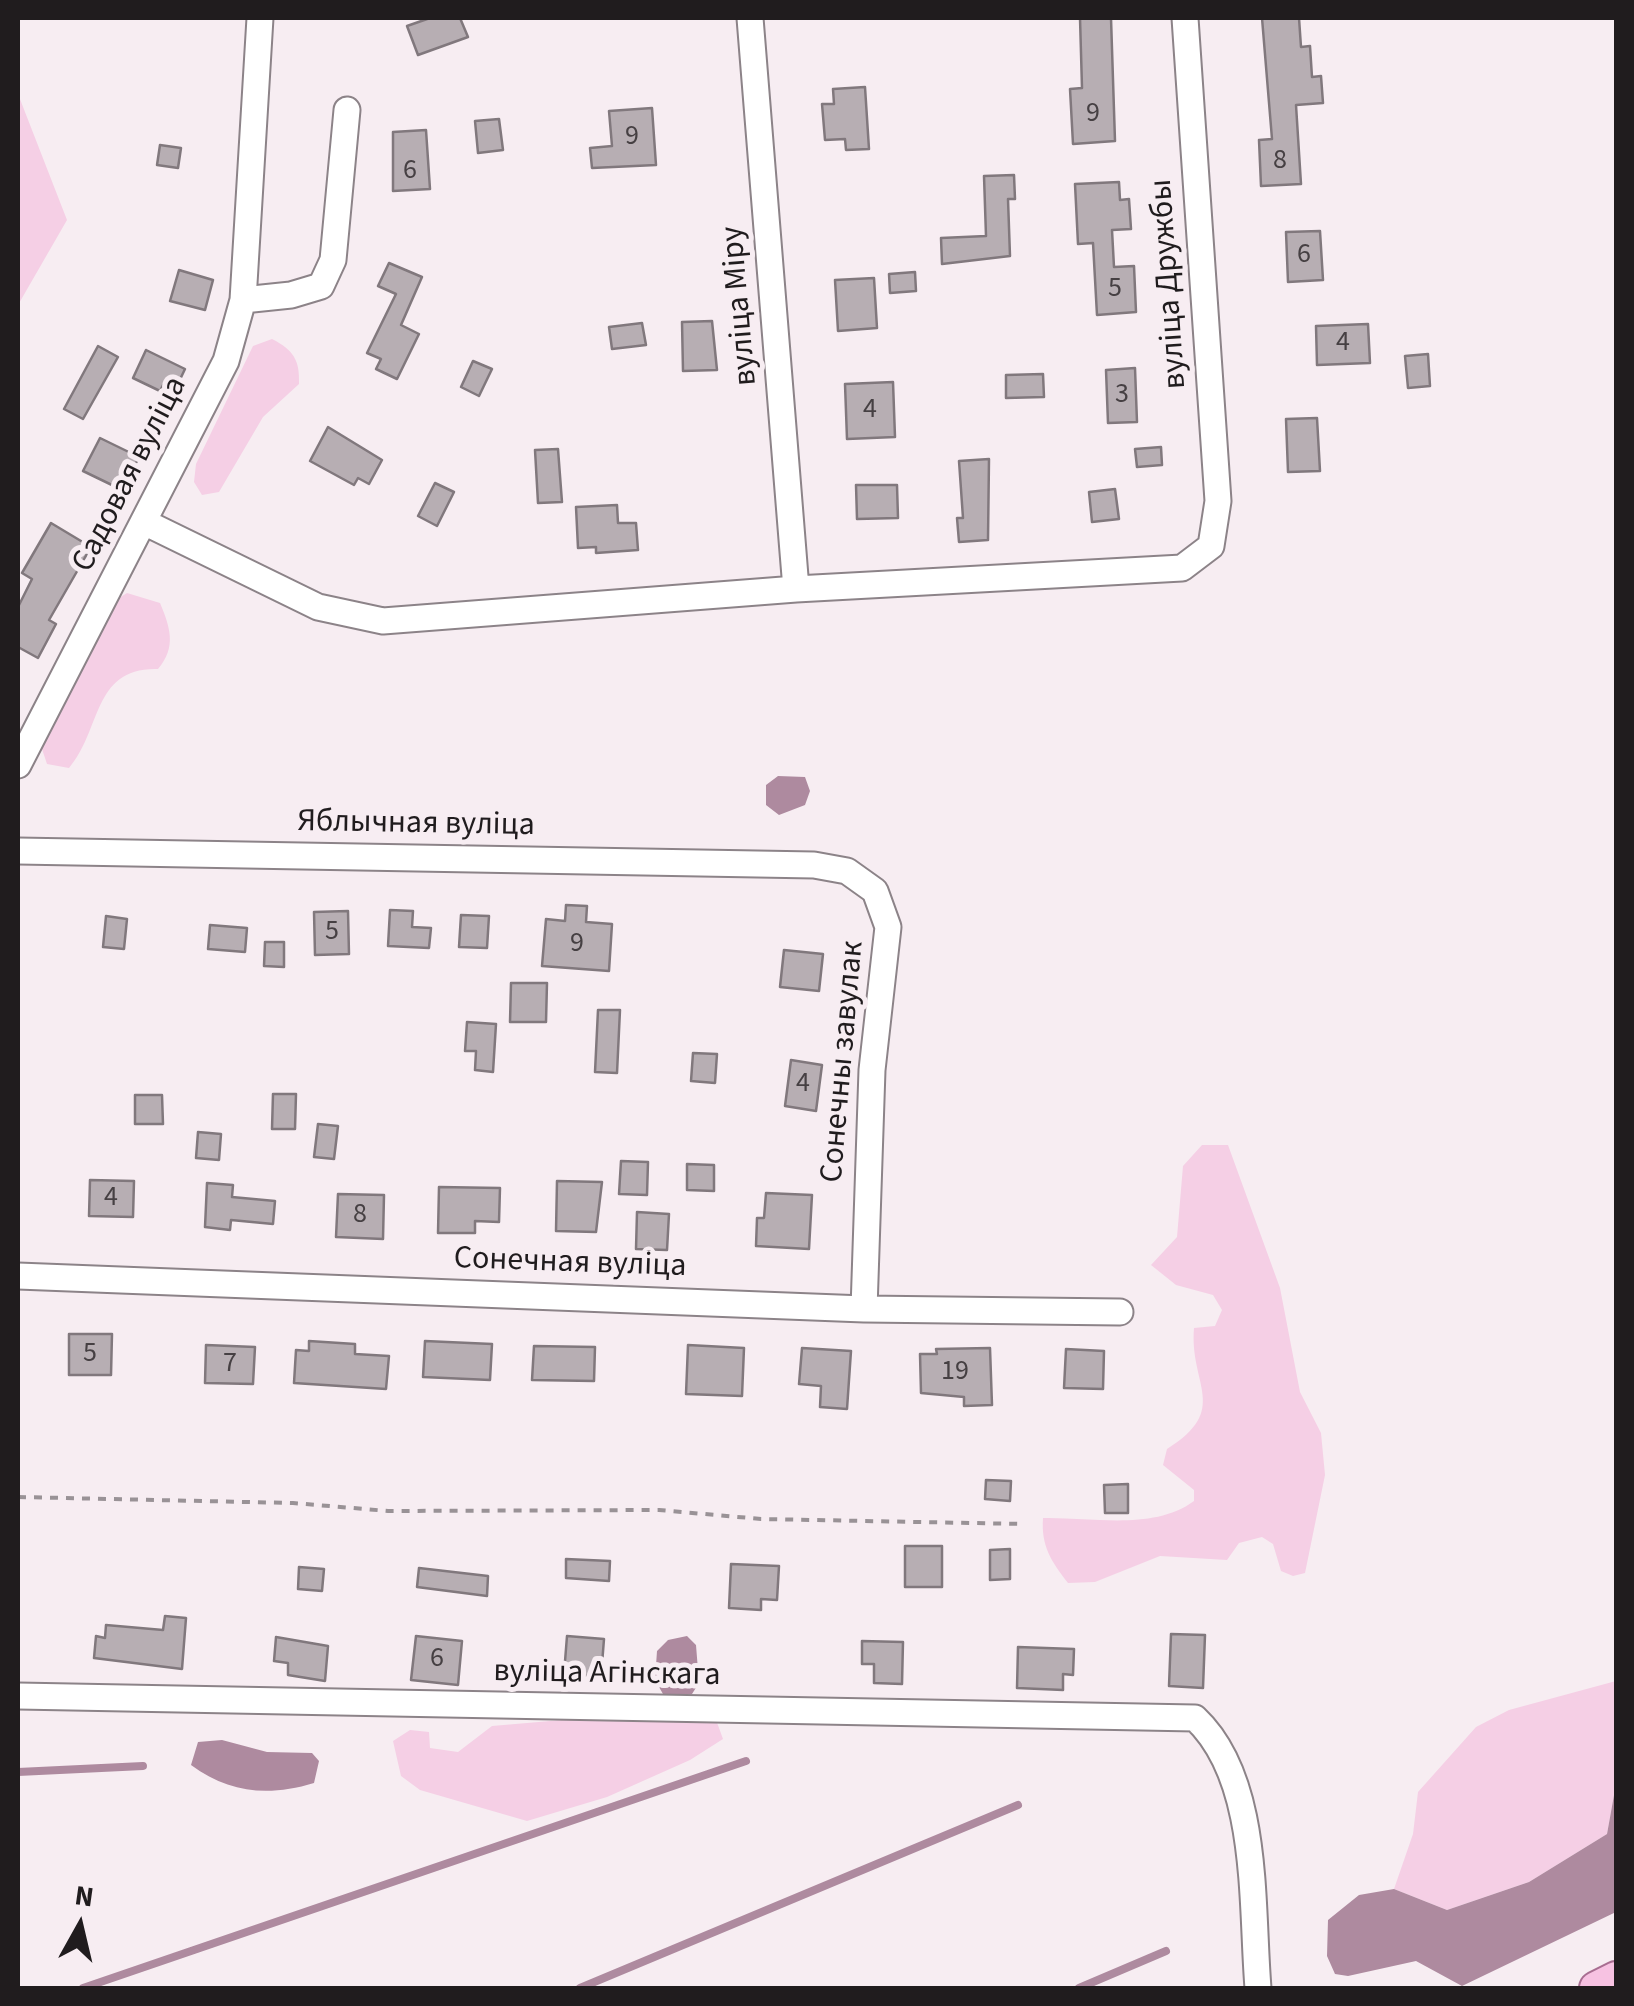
<!DOCTYPE html>
<meta charset="utf-8">
<style>
body{margin:0}
#map{position:relative;width:1634px;height:2006px;overflow:hidden;background:#f7edf2;font-family:"Source Sans 3",sans-serif}
canvas{display:block}
.frame{position:absolute;inset:0;border:20px solid #201c1e;pointer-events:none}
.north{position:absolute;left:30px;top:1876px;width:100px;height:100px;-webkit-text-stroke:8px #f7edf2;paint-order:stroke;rotate:8deg;font-size:28px;font-weight:700;line-height:40px;text-align:center;color:#201c1e}
.north::after{content:'';display:block;margin:auto;width:35px;height:45px;background:#201c1e;clip-path:polygon(50% 0,100% 100%,50% 72%,0 100%)}
</style>
<div id="map">
<canvas width="1634" height="2006"></canvas>
<div class="frame"></div>
<div class="north">N</div>
</div>
<script>
const c = document.querySelector('canvas').getContext('2d');
c.lineJoin = 'round';
function paint(path, color) {
  c.fillStyle = color;
  c.fill(path, 'evenodd');
}
function strokePath(path, color, width, dash) {
  c.strokeStyle = color;
  c.lineWidth = width;
  c.lineCap = dash ? 'butt' : 'round';
  c.setLineDash(dash || []);
  c.stroke(path);
}
function drawText(font, color, halo, rows, align = 'center') {
  c.font = font + ' "Source Sans 3",sans-serif';
  c.lineWidth = 10;
  c.setLineDash([]);
  c.textBaseline = 'middle';
  c.strokeStyle = halo;
  c.fillStyle = color;
  for (const [text, x, y, turn = 0] of rows) {
    c.save();
    c.translate(x, y);
    c.rotate((+turn || 0) * Math.PI / 180);
    c.textAlign = isNaN(turn) ? turn : align;
    if (halo) c.strokeText(text, 0, 0);
    c.fillText(text, 0, 0);
    c.restore();
  }
}
paint(new Path2D(`
 M18 94 67 220 18 305Z
 M272 339C294 350 300 361 299 384L263 417 219 492 202 495 194 482 196 464 253 346Z
 M127 593 160 603C170 627 177 647 158 669 92 667 102 730 69 768L47 764 42 749 105 607Z
 M1202 1145H1228L1280 1288 1300 1392 1321 1433 1325 1475 1305 1573 1293 1576 1281 1571 1273 1544 1262 1537 1239 1543 1227 1560 1160 1556 1095 1582 1068 1583C1051 1561 1041 1546 1043 1518 1093 1517 1153 1531 1194 1501V1490L1163 1465 1167 1449C1231 1409 1189 1385 1194 1328L1215 1326 1222 1310 1213 1295 1176 1285 1151 1265 1177 1237 1183 1166Z
 M1616 1681V1784L1607 1834 1529 1882 1447 1910 1394 1889 1413 1834 1418 1792 1476 1727 1509 1710Z
 M597 1717H715L723 1739 690 1760 607 1797 527 1821 420 1790 401 1776 393 1741 410 1730 429 1732 430 1748 458 1752 492 1726Z`), '#f5cfe5');
paint(new Path2D(`
 M778 776 805 777 810 791 805 805 779 815 766 805V785Z
 M687 1636 696 1645 699 1683 692 1694H663L655 1680 657 1651 668 1640Z
 M222 1740 267 1752 312 1753 319 1761 314 1783C268 1797 229 1793 191 1765L198 1742Z
 M1616 1784V1912L1462 1986 1416 1961 1348 1976 1335 1974 1327 1956 1328 1920 1359 1895 1394 1889 1447 1910 1529 1882 1607 1834Z`), '#ae8a9f');
strokePath(new Path2D(`
 M18 1772 143 1766
 M83 1988 746 1761
 M580 1988 1018 1805
 M1079 1988 1166 1951`), '#ae8a9f', 8);
const building = new Path2D(`
 M430 18H460L468 37 418 55 407 26Z
 M1080 18H1111L1115 141 1073 144 1070 89 1082 88Z
 M1262 18H1299L1301 47 1310 46 1312 77 1321 76 1323 103 1296 105 1301 184 1261 186 1259 140 1272 139Z
 M865 87 869 149 846 150 845 139 825 140 822 104H834L833 89Z
 M652 108 656 165 592 168 590 148 612 146 609 111Z
 M499 119 503 150 478 153 475 121Z
 M426 130 430 189 393 191V132Z
 M160 145 181 148 178 168 157 165Z
 M1014 175 1015 199H1008L1010 256 942 264 941 238 986 236 984 176Z
 M1119 182 1120 200 1129 199 1131 229 1112 230 1114 267 1134 266 1136 312 1097 315 1093 243 1078 244 1075 184Z
 M1320 231 1323 280 1288 282 1286 232Z
 M389 263 422 277 401 325 419 334 397 379 376 369 381 359 367 353 396 294 378 286Z
 M179 270 213 280 205 310 170 301Z
 M915 272 916 291 890 293 889 274Z
 M874 278 877 328 838 331 835 280Z
 M712 321 717 370 683 371 682 322Z
 M642 323 646 345 612 349 609 327Z
 M1368 324 1370 363 1317 365 1316 326Z
 M98 346 118 357 83 419 64 409Z
 M146 350 185 369 175 390 163 385 160 391 133 378Z
 M1428 354 1430 386 1408 388 1405 356Z
 M473 361 492 369 479 396 461 387Z
 M1135 368 1137 422 1108 423 1106 370Z
 M1043 374 1044 397 1006 398V375Z
 M893 382 895 437 847 439 845 384Z
 M1317 418 1320 471 1288 472 1286 419Z
 M328 427 382 460 369 484 358 478 354 485 310 461Z
 M100 438 139 457 126 483 117 479 114 486 83 471Z
 M1161 447 1162 465 1137 467 1135 449Z
 M558 449 562 502 538 503 535 450Z
 M989 459 988 540 959 542 957 518H963L959 461Z
 M435 483 454 492 437 526 418 516Z
 M856 485H897L898 518 857 519Z
 M1115 489 1119 519 1092 522 1089 492Z
 M617 505 618 523H636L638 550 596 553V547L578 548 576 507Z
 M51 523 91 547 49 620 56 624 38 658 18 647V607L32 579 22 573Z
 M566 905 587 906 586 922 612 924 609 971 542 966 546 919 565 921Z
 M390 910 413 911 412 927 431 928 429 948 388 946Z
 M348 911 349 954 315 955 314 912Z
 M461 915 489 916 487 948 459 947Z
 M106 916 127 919 124 949 103 947Z
 M210 925 247 928 245 952 208 949Z
 M265 942H284V967L264 966Z
 M784 950 823 954 819 991 780 987Z
 M511 983H547L546 1022H510Z
 M598 1010H620L617 1073 595 1072Z
 M467 1022 496 1024 493 1072 475 1070 476 1051H465Z
 M693 1053 717 1054 715 1083 691 1081Z
 M791 1060 822 1065 816 1111 785 1106Z
 M273 1094H296L295 1129H272Z
 M135 1095H162L163 1124H135Z
 M318 1124 338 1126 334 1159 314 1157Z
 M198 1132 221 1134 219 1160 196 1158Z
 M621 1161 648 1162 647 1195 619 1194Z
 M687 1164 714 1165V1191L687 1190Z
 M90 1180 134 1181 133 1217 89 1216Z
 M557 1181 602 1182 596 1232 556 1231Z
 M207 1183 233 1185 232 1197 275 1201 273 1224 231 1220 230 1230 205 1227Z
 M439 1187 500 1188 499 1222 475 1221V1233H438Z
 M766 1193 812 1195 809 1249 756 1246 757 1218H764Z
 M338 1194 384 1195 383 1239 336 1237Z
 M637 1212 669 1214 667 1250 636 1249Z
 M69 1334H112L111 1375H69Z
 M309 1341 355 1344V1354L389 1356 386 1389 294 1383 296 1350 309 1351Z
 M425 1341 492 1344 490 1380 423 1377Z
 M206 1345 255 1347 253 1384 205 1383Z
 M688 1345 744 1348 742 1396 686 1394Z
 M534 1346 595 1347 594 1381 532 1380Z
 M802 1348 851 1351 847 1409 820 1407 821 1386 799 1384Z
 M990 1348 992 1405 964 1406V1397L921 1393 920 1354H937L936 1349Z
 M1066 1349 1104 1351 1103 1389 1064 1388Z
 M986 1480 1011 1481 1010 1501 985 1499Z
 M1128 1484V1513H1105L1104 1485Z
 M905 1546H942V1587H905Z
 M1010 1549V1579L990 1580V1550Z
 M566 1559 610 1561 609 1581 566 1578Z
 M731 1564 779 1566 777 1600 761 1599V1610L729 1608Z
 M299 1567 324 1569 322 1591 298 1589Z
 M419 1568 488 1576 487 1596 417 1587Z
 M165 1616 186 1618 182 1669 94 1658 96 1636 105 1638 106 1625 163 1630Z
 M1171 1634 1205 1635 1203 1688 1169 1686Z
 M416 1636 462 1641 458 1685 411 1680Z
 M567 1636 604 1639 601 1677 564 1674Z
 M276 1637 328 1646 325 1681 288 1675V1663L274 1661Z
 M862 1641 903 1642 902 1684 874 1683V1664H862Z
 M1018 1647 1074 1649 1073 1675 1063 1674V1690L1017 1688Z`);
paint(building, '#b7aeb3');
strokePath(building, '#81787d', 2.5);
const minor = new Path2D(`
 M750 18 796 589
 M243 300 291 295 321 286 333 260 347 110
 M144 522 318 607 383 621 796 589 1182 568 1211 546 1218 501 1185 18
 M18 765 226 361 243 300 260 18
 M18 851 814 865 847 871 875 891 888 927 872 1070 864 1309
 M18 1276 864 1309 1120 1312
 M18 1696 1195 1718C1260 1779 1251 1904 1258 1988`);
const major = new Path2D(`
 M1596 1988 1616 1978`);
strokePath(minor, '#8c8388', 29);
strokePath(major, '#a86d91', 36);
strokePath(new Path2D(`
 M18 1497 293 1503 388 1511 659 1510 761 1519 1024 1524`), '#999296', 4, [8, 8]);
strokePath(minor, '#fff', 25);
strokePath(major, '#f7c2e2', 32);
drawText('28px', '#464043', null, [
 ["9",1093,115],
 ["9",632,138],
 ["8",1280,162],
 ["6",410,172],
 ["6",1304,256],
 ["5",1115,290],
 ["4",1343,344],
 ["3",1122,396],
 ["4",870,411],
 ["5",332,933],
 ["9",577,945],
 ["4",803,1085],
 ["4",111,1199],
 ["8",360,1216],
 ["5",90,1355],
 ["7",230,1365],
 ["19",955,1373],
 ["6",437,1660]
]);
drawText('32px', '#201c1e', '#f7edf2', [
 ["вуліца Дружбы",1170,284,-94],
 ["вуліца Міру",741,306,-95],
 ["Садовая вуліца",131,475,-63],
 ["Яблычная вуліца",416,825,1],
 ["Сонечны завулак",844,1062,-85],
 ["Сонечная вуліца",570,1264,2],
 ["вуліца Агінскага",607,1675,1]
]);
</script>
